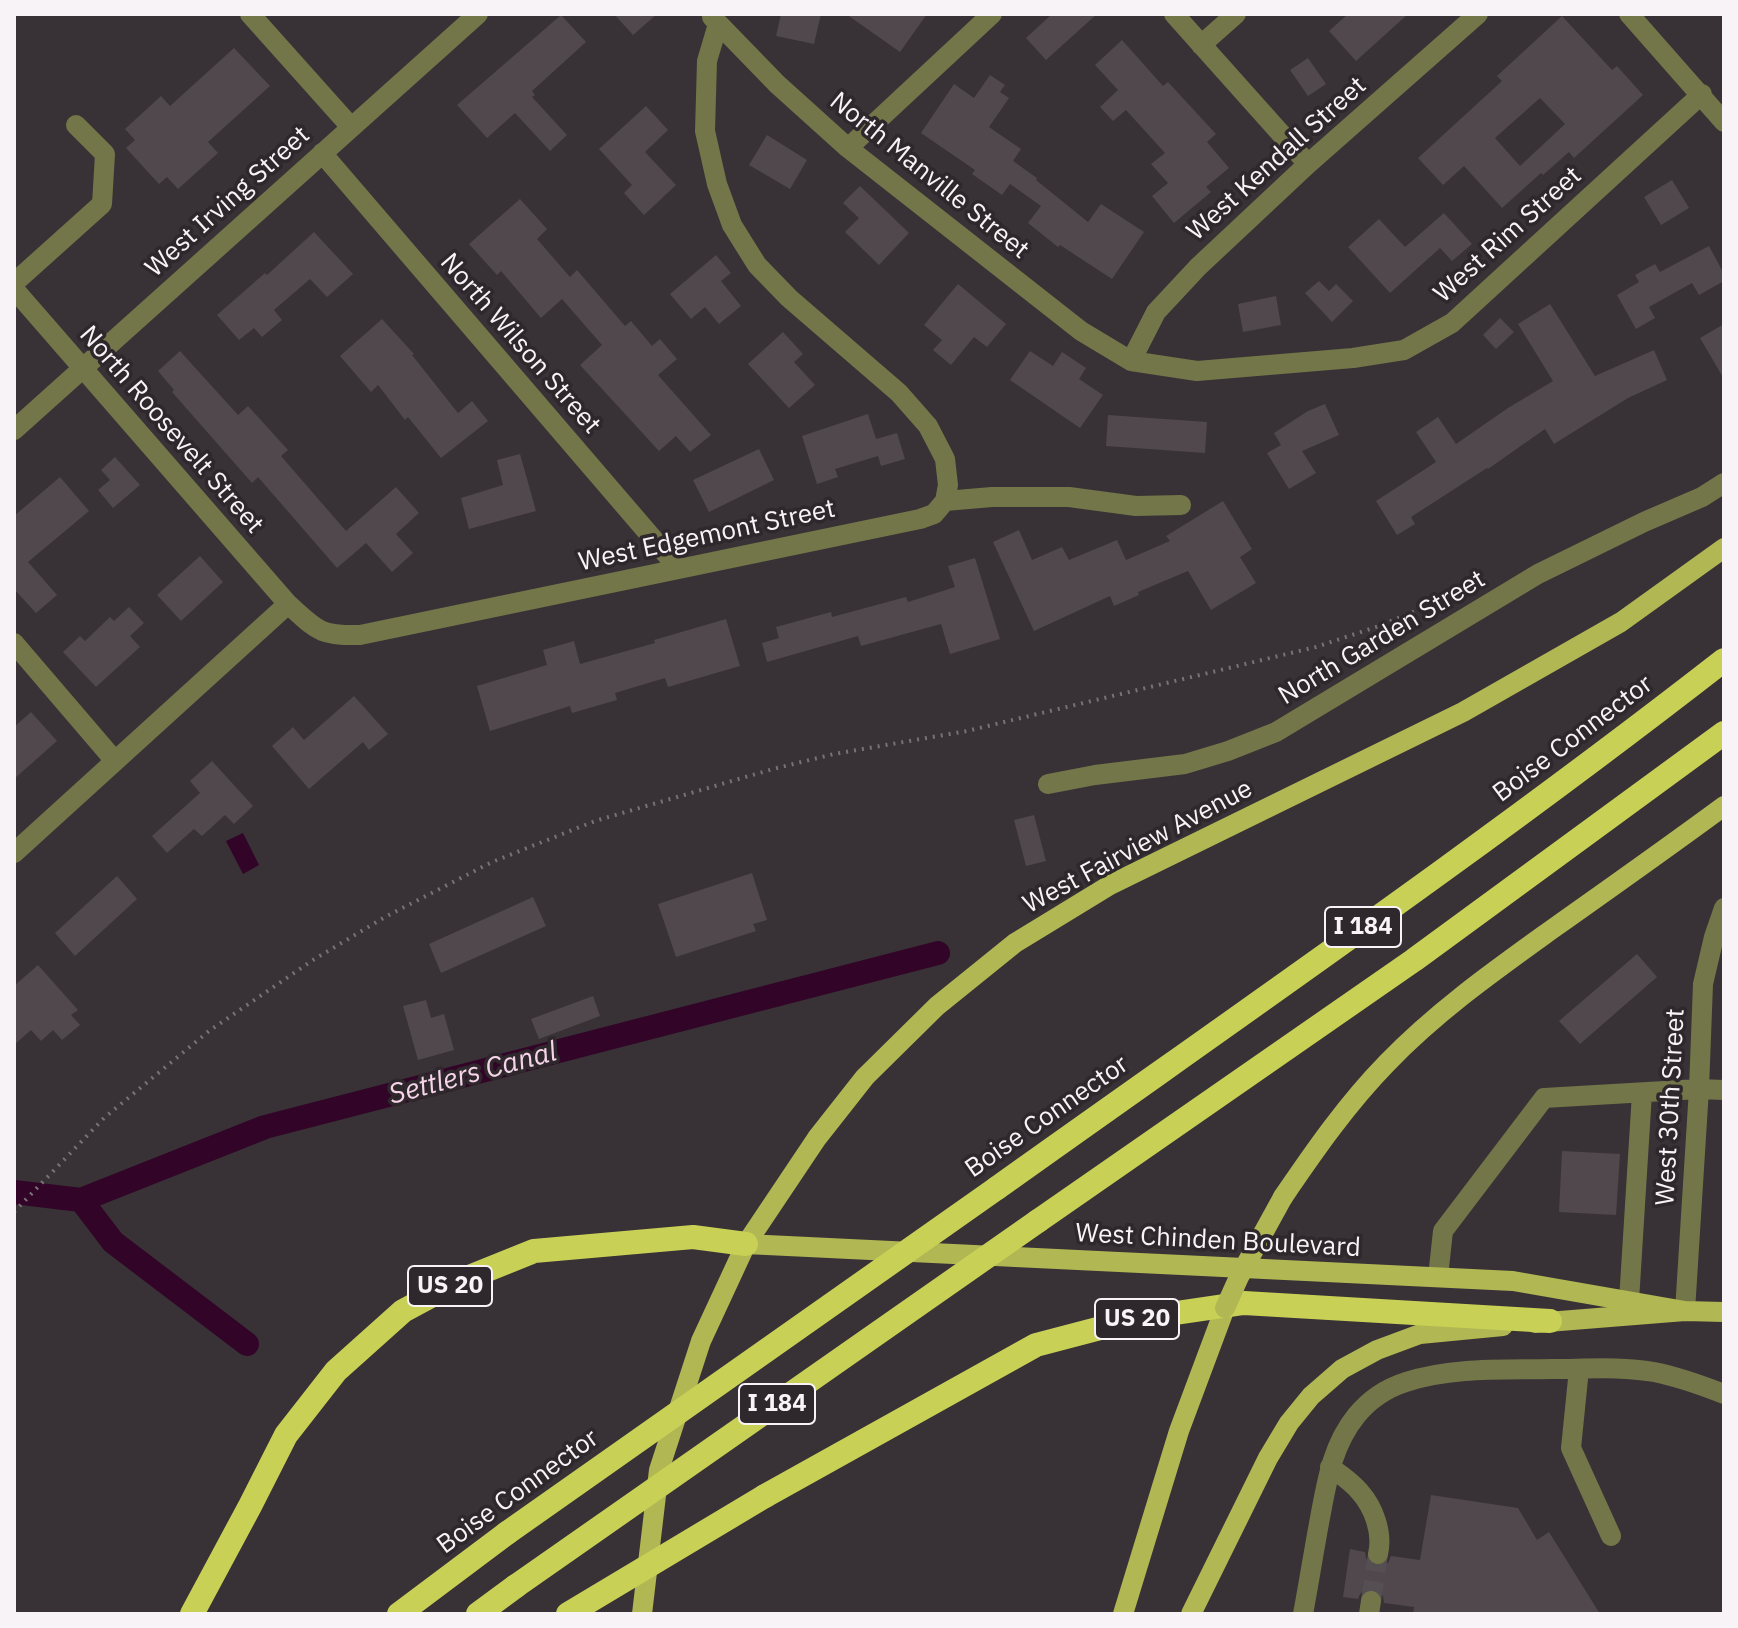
<!DOCTYPE html>
<style>
body{margin:0}
#map{position:relative;width:1738px;height:1628px;overflow:hidden;background:#383136;font-family:"IBM Plex Sans",sans-serif}
canvas{display:block}
.frame{position:absolute;inset:0;border:16px solid #f8f3f6;pointer-events:none}
</style>
<div id="map">
<canvas width="1738" height="1628"></canvas>
<div class="frame"></div>
</div>
<script>
const c = document.querySelector('canvas').getContext('2d');
c.lineJoin = 'round';
function paint(path, color) {
  c.fillStyle = color;
  c.fill(path, 'evenodd');
}
function strokePath(path, color, width, dash) {
  c.strokeStyle = color;
  c.lineWidth = width;
  c.lineCap = dash ? 'butt' : 'round';
  c.setLineDash(dash || []);
  c.stroke(path);
}
function drawText(font, color, halo, rows, align = 'center') {
  c.font = font + ' "IBM Plex Sans",sans-serif';
  c.lineWidth = 7;
  c.setLineDash([]);
  c.textBaseline = 'middle';
  c.strokeStyle = halo;
  c.fillStyle = color;
  for (const [text, x, y, turn = 0] of rows) {
    c.save();
    c.translate(x, y);
    c.rotate((+turn || 0) * Math.PI / 180);
    c.textAlign = isNaN(turn) ? turn : align;
    if (halo) c.strokeText(text, 0, 0);
    c.fillText(text, 0, 0);
    c.restore();
  }
}
paint(new Path2D(`
 M243 833 259 865 243 874 226 841Z`), '#320427');
strokePath(new Path2D(`
 M14 1192 81 1200 265 1127 938 953
 M81 1200 113 1242 247 1344`), '#320427', 24);
paint(new Path2D(`
 M614 14H657L633 35Z
 M781 14H821L814 44 776 36Z
 M846 14H927L900 52Z
 M1052 14H1097L1046 60 1026 38Z
 M1348 14H1408L1356 61 1329 31Z
 M561 15 586 42 532 91 535 95 532 97 567 135 550 151 515 113 487 138 457 105Z
 M1562 16 1612 70 1617 66 1643 95 1574 158 1569 152 1543 175 1541 173 1502 208 1464 166 1443 185 1418 158 1502 81 1497 76ZM1540 98 1565 124 1520 166 1495 138Z
 M1122 40 1163 86 1168 82 1216 134 1207 142 1229 168 1206 187 1211 192 1174 223 1152 196 1168 183 1151 164 1165 153 1126 110 1113 121 1100 107 1118 90 1095 65Z
 M234 48 270 86 208 142 218 153 178 189 167 177 159 184 126 148 135 140 125 129 161 96 170 106Z
 M1308 58 1326 84 1308 96 1290 70Z
 M990 75 1005 85 1000 92 1009 98 989 127 1021 149 1013 161 1037 178 1036 180 1088 222 1101 204 1144 232 1112 279 1060 245 1058 247 1028 223 1041 206 1010 184 1002 195 972 174 975 170 921 133 954 84 974 98Z
 M646 106 668 130 645 152 676 185 644 215 624 193 632 185 599 149Z
 M767 135 807 160 790 189 749 165Z
 M1672 180 1689 208 1661 225 1644 197Z
 M860 186 909 233 879 265 845 232 859 218 843 203Z
 M520 199 547 229 537 239 570 277 577 270 625 326 631 321 652 346 660 339 677 359 658 375 711 435 690 452 676 436 659 451 580 365 602 345 562 299 541 318 501 271 497 275 469 244Z
 M1444 213 1472 244 1452 261 1440 248 1390 293 1348 247 1379 219 1405 247Z
 M314 232 353 274 327 297 310 279 274 310 282 320 262 337 254 328 239 340 217 315 265 273 267 275Z
 M1709 246 1724 274V281L1699 295 1692 283 1649 307 1655 318 1636 329 1617 295 1639 282 1635 275 1655 264 1660 272Z
 M716 255 731 273 721 281 741 306 719 324 705 307 691 319 670 294Z
 M1319 281 1329 291 1336 284 1353 301 1332 322 1305 293Z
 M958 284 1006 324 987 347 974 337 951 365 933 350 942 340 924 325Z
 M1276 296 1281 325 1243 332 1238 304Z
 M1550 304 1595 376 1654 350 1667 380 1628 398 1554 444 1545 429 1488 469 1487 468 1411 517 1415 524 1397 535 1376 501 1436 462 1416 432 1438 417 1456 444 1508 408 1553 381 1518 324Z
 M1500 318 1514 332 1496 349 1483 335Z
 M382 319 414 354 412 355 458 413 472 401 488 421 441 458 408 417 405 420 378 385 371 392 340 356Z
 M1724 324V379L1700 338Z
 M783 332 803 354 794 362 815 385 789 408 748 364Z
 M180 351 238 415 248 406 288 450 281 456 346 531 396 487 419 513 396 534 413 553 392 572 366 543 337 568 258 477 252 483 172 392 174 390 158 371Z
 M1030 351 1053 366 1062 352 1086 368 1079 379 1103 395 1080 428 1010 380Z
 M1325 404 1339 435 1302 451 1316 473 1289 489 1267 453 1281 445 1274 433 1308 411Z
 M868 414 876 439 897 433 905 459 881 466 878 456 835 469 838 477 817 484 802 436Z
 M1108 415 1207 422 1205 453 1106 446Z
 M759 449 774 480 709 512 693 480Z
 M520 454 536 511 469 529 461 498 503 485 497 460Z
 M115 457 140 485 113 508 98 490 110 480 101 470Z
 M60 477 89 511 28 562 57 595 36 613 14 589V516Z
 M1223 501 1252 549 1240 557 1256 583 1211 610 1188 571 1138 592 1139 595 1114 606 1110 596 1034 631 993 542 1019 530 1032 560 1062 547 1069 560 1117 540 1126 560 1170 541 1166 536Z
 M200 556 223 582 181 621 157 595Z
 M975 558 1000 639 950 654 941 624 861 646 858 636 767 662 762 643 779 638 776 627 831 612 832 617 906 597 908 602 955 587 948 566Z
 M129 607 144 623 130 636 140 647 96 687 63 652 80 636 85 641 110 617 114 621Z
 M726 619 740 666 668 687 665 678 615 693 617 700 572 713 570 706 490 731 477 686 547 665 543 650 574 641 580 664 655 643 654 640Z
 M354 696 388 734 369 750 363 742 309 789 272 746 293 727 304 740Z
 M31 712 57 741 14 779V727Z
 M212 761 253 806 234 824 225 815 202 836 194 829 167 853 152 836 200 793 190 781Z
 M1034 815 1046 861 1026 866 1014 820Z
 M752 873 767 920 753 924 756 931 676 957 658 904Z
 M117 876 137 899 75 956 55 933Z
 M533 897 546 926 441 973 429 944Z
 M1637 954 1657 977 1580 1044 1559 1021Z
 M38 965 78 1010 71 1015 80 1025 62 1040 53 1030 41 1041 31 1030 14 1045V986Z
 M593 996 600 1016 539 1039 531 1019Z
 M426 1000 431 1018 444 1014 454 1050 418 1060 403 1006Z
 M1562 1151 1620 1154 1616 1215 1559 1212Z
 M1431 1495 1518 1508 1537 1540 1549 1532 1600 1614H1413L1414 1607 1384 1603 1383 1596 1374 1588 1366 1589 1360 1594 1358 1599 1343 1597 1350 1549 1365 1552 1366 1558 1369 1564 1377 1567 1388 1563 1391 1556 1420 1560Z`), '#50484d');
strokePath(new Path2D(`
 M1371 1601 1378 1554`), '#554e53', 20, [20, 10]);
strokePath(new Path2D(`
 M14 1212 104 1118 209 1031 313 960 385 917 492 862 595 821 773 769 834 754 967 731 1316 647 1379 626 1440 601 1483 580`), '#787276', 4, [2, 6]);
strokePath(new Path2D(`
 M250 14 351 127
 M1174 14 1308 164
 M1629 14 1724 122
 M712 17 777 84 848 148 1081 331 1131 361 1197 371 1353 358 1404 350 1452 323 1702 94
 M1201 45 1236 14
 M848 148 992 14
 M322 153 679 569
 M14 283 102 204 105 154 76 125
 M14 289 288 604
 M1131 361 1156 312 1198 267 1308 164 1478 14
 M14 430 478 14
 M945 501 992 497H1069L1136 506 1181 505
 M14 643 115 761
 M1048 784 1095 775 1185 764 1228 751 1276 732 1538 574 1644 522 1702 497 1724 483
 M14 853 288 604C317 630 319 636 360 635L920 519 934 514 945 501 948 485 945 459 928 426 899 393 789 298 757 265 732 225 717 184 705 131 707 61 718 24
 M1438 1277 1443 1231 1544 1098 1699 1089 1724 1090
 M1629 1301 1642 1093
 M1685 1311 1699 1089 1703 984 1714 937 1724 908
 M1579 1369 1571 1448 1611 1536
 M1330 1467C1340 1474 1352 1482 1360 1492 1374 1508 1383 1533 1378 1554
 M1303 1614C1309 1582 1314 1550 1320 1518 1327 1481 1332 1446 1356 1416 1369 1400 1387 1388 1406 1382 1452 1367 1503 1370 1551 1369 1585 1369 1620 1366 1654 1372 1679 1377 1701 1385 1724 1394
 M1369 1614 1371 1601`), '#727648', 20);
strokePath(new Path2D(`
 M1283 1197C1315 1150 1347 1104 1387 1063 1436 1012 1494 971 1551 930 1609 889 1667 848 1724 806
 M746 1244 1513 1281 1685 1311
 M1535 1323 1685 1311 1724 1312
 M642 1614 659 1470 701 1341 746 1244 817 1138 865 1077 937 1006 1015 943 1110 885 1463 712 1621 622 1724 548
 M1123 1614 1179 1431 1225 1308
 M1191 1614 1268 1458 1289 1423 1311 1396 1342 1369 1377 1350 1420 1334 1503 1326`), '#b0b753', 20);
strokePath(new Path2D(`
 M997 1188C1241 1014 1488 844 1724 660
 M1038 1221 1414 960 1724 733
 M765 1496 1036 1345 1135 1319 1244 1303 1550 1321
 M192 1614 250 1506 286 1435 336 1371 403 1311 457 1282 534 1251 693 1237 746 1244
 M399 1614 507 1533
 M478 1614 516 1586`), '#c8d156', 24);
strokePath(new Path2D(`
 M1225 1308 1239 1277 1283 1197`), '#b0b753', 20);
strokePath(new Path2D(`
 M507 1533 997 1188
 M516 1586 1038 1221
 M568 1614 765 1496`), '#c8d156', 24);
for (const [x, y, w] of [
 [1363,927,76],
 [450,1286,84],
 [1137,1319,84],
 [777,1404,76]
]) {
  const box = new Path2D();
  box.roundRect(x - w / 2, y - 20, w, 40, 6);
  c.fillStyle = '#2e272c';
  c.fill(box);
  strokePath(box, '#f8f3f6', 2);
}
drawText('bold 24px', '#f8f3f6', null, [
 ["I 184",1363,927],
 ["US 20",450,1286],
 ["US 20",1137,1319],
 ["I 184",777,1404]
]);
drawText('26px', '#f8f3f6', '#2e272c', [
 ["West Kendall Street",1277,159,-42],
 ["North Manville Street",929,176,39],
 ["West Irving Street",228,202,-42],
 ["West Rim Street",1508,235,-42],
 ["North Wilson Street",520,344,49],
 ["North Roosevelt Street",171,430,49],
 ["West Edgemont Street",707,536,-12],
 ["North Garden Street",1382,638,-31],
 ["Boise Connector",1573,739,-37],
 ["West Fairview Avenue",1138,847,-28],
 ["West 30th Street",1671,1107,-87],
 ["Boise Connector",1047,1117,-35],
 ["West Chinden Boulevard",1218,1241,3],
 ["Boise Connector",518,1492,-36]
]);
drawText('italic 28px', '#f6d4ea', '#2e272c', [
 ["Settlers Canal",473,1074,-15]
]);
</script>
